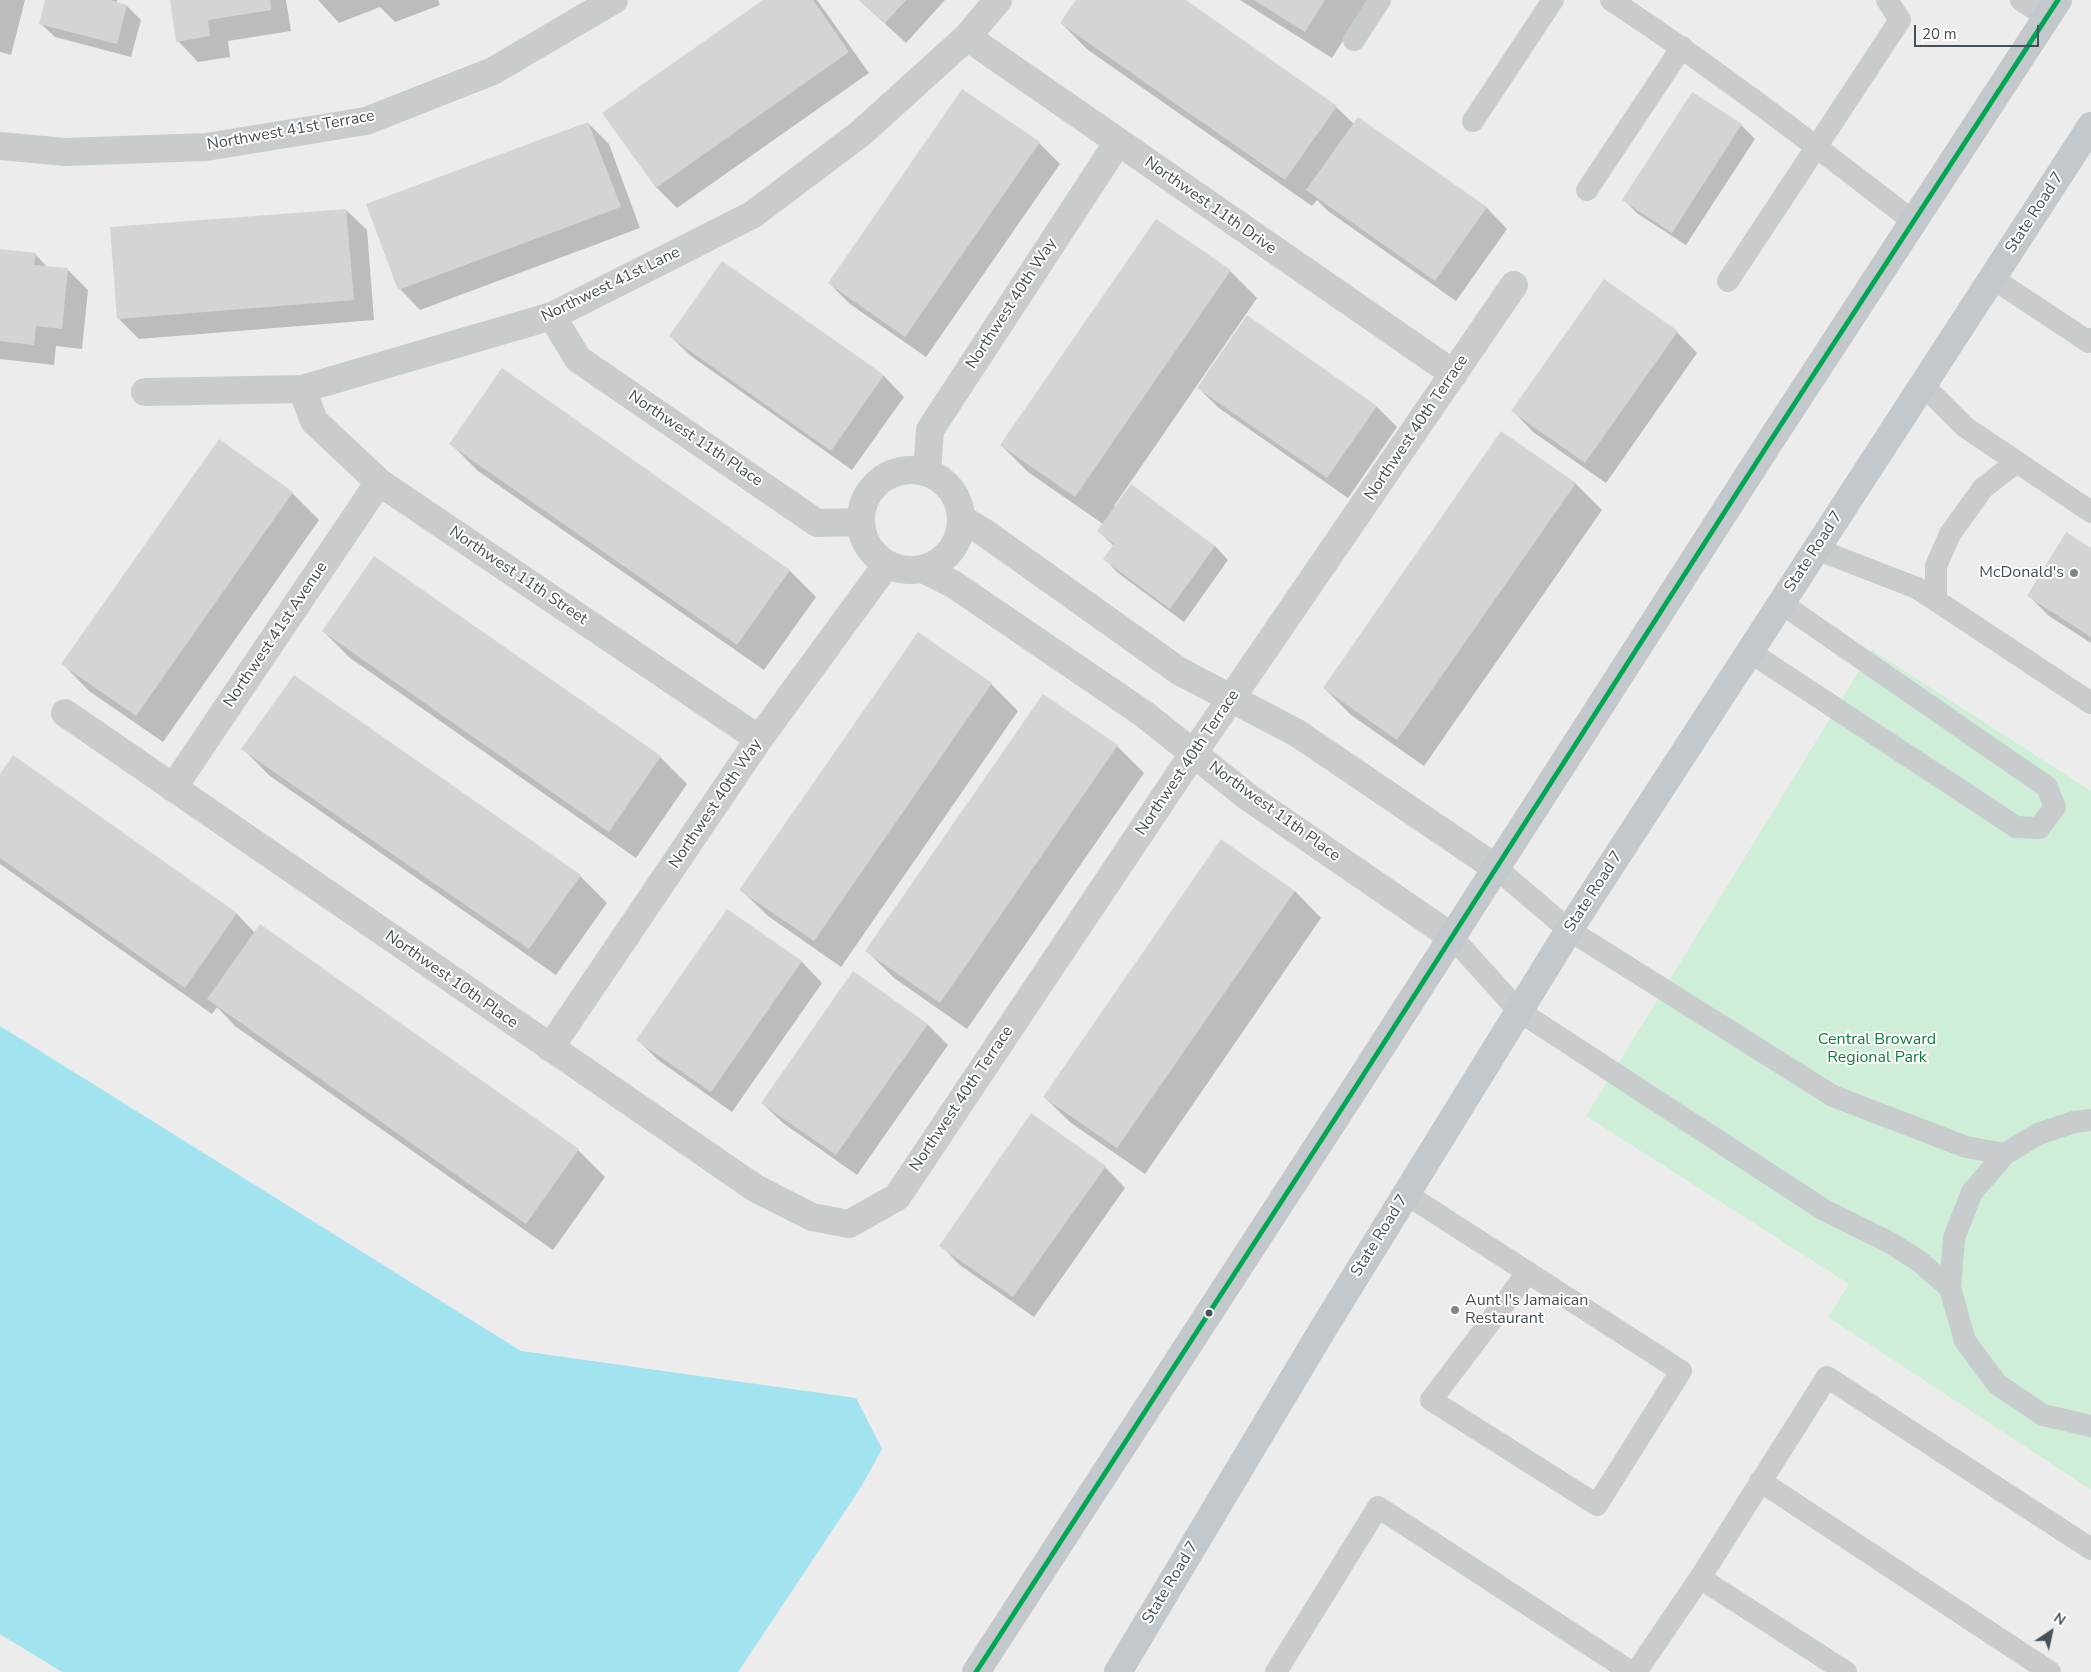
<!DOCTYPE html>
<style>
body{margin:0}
#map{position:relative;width:2091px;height:1672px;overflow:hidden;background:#edecec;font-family:"Nunito Sans",sans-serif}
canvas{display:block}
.north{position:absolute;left:2026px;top:1607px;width:50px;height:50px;-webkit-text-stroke:4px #fff;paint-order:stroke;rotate:34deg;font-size:14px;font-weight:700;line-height:20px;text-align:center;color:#435059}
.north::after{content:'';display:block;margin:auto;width:18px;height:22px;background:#435059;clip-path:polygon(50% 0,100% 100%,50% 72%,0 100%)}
.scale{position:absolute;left:1914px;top:25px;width:125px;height:22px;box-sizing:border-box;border:2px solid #435059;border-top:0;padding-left:6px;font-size:15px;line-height:18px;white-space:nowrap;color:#435059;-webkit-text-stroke:4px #fff;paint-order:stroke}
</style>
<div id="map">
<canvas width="2091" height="1672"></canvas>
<div class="north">N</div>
<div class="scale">20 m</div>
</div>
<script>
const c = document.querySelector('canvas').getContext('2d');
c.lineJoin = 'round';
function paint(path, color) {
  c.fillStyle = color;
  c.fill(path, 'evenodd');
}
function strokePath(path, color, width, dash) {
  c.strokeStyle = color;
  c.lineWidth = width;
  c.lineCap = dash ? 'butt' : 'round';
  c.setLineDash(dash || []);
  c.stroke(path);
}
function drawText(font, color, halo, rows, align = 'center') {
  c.font = font + ' "Nunito Sans",sans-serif';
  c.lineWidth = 4;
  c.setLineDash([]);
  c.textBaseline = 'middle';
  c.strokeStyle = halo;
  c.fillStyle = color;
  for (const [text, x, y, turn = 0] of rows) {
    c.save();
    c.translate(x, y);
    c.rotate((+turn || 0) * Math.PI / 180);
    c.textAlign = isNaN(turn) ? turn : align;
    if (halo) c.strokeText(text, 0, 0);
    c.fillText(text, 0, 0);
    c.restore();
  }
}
paint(new Path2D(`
 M1872 650 2091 791V1490L1828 1317 1849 1284 1586 1116Z`), '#cfeed8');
paint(new Path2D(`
 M0 1026 521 1351 856 1398 882 1449 861 1487 738 1672H62L0 1634Z`), '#a1e3ee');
paint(new Path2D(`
 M0 0H25L11 55 0 52Z
 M47 0H117V3L127 6 141 20 131 57 55 37 41 24Z
 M171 0H286L291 31 228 41 230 57 198 62 178 41Z
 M318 0H438L440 5 395 22 380 7 339 23Z
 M765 0H817L869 73 677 208 656 187Z
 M859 0H945L906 43Z
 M1078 0H1184L1336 107 1354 124 1358 118 1487 208 1507 229 1456 301 1328 211 1317 200 1312 206 1088 50 1061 23Z
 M1240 0H1369L1332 58Z
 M588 123 609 144 640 228 420 310 400 289Z
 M1741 125 1755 139 1686 245 1638 214 1624 200Z
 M1039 143 1060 164 926 357 850 304 829 283Z
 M346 210 367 230 374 320 139 339 119 319Z
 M0 250 35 254 48 268 68 270 88 290 82 349 56 346 54 365 0 359Z
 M723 262 884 376 904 397 852 470 691 356 670 336Z
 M1230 271 1257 298 1114 506 1215 546 1228 560 1184 622 1118 573 1105 559 1114 546 1098 531 1103 524 1028 472 1001 445Z
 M1677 332 1697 353 1606 483 1533 432 1513 411Z
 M1198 388 1376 406 1397 427 1348 498 1219 408Z
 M451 444 789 570 816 597 764 670 478 471Z
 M1575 483 1602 510 1424 766 1351 715 1324 688Z
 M292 493 319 520 163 742 89 691 63 664Z
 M2091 550V643L2049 616 2029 596Z
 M374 558 660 757 687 784 636 858 350 658 323 631Z
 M918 634 991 684 1018 711 841 967 768 916 741 890Z
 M1117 746 1144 773 967 1029 894 978 867 951Z
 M243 749 580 876 607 903 556 975 270 776Z
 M13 757 237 914 255 933 578 1150 605 1177 553 1250 235 1026 217 1007 212 1014 0 864V776Z
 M1295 891 1321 918 1145 1174 1071 1123 1044 1097Z
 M727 911 802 962 822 983 732 1112 658 1060 638 1040Z
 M853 973 928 1025 948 1045 857 1175 783 1123 762 1103Z
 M1105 1167 1125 1188 1034 1317 961 1266 941 1246Z`), '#0003');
paint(new Path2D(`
 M45 0H110L127 5 117 44 39 24Z
 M170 0H270L271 10 208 20 210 36 176 42Z
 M763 0H813L849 52 656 188 602 113Z
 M859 0H906L885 23Z
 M1076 0H1186L1337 106 1285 180 1060 23Z
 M1254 0H1325L1305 32Z
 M962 89 1040 142 905 337 828 283Z
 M1692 92 1742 124 1672 233 1622 200Z
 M1358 117 1487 207 1435 281 1306 190Z
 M588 122 621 207 398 290 366 204Z
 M346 209 354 300 117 319 110 227Z
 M1156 219 1231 270 1075 497 1000 445Z
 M0 249 36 253 34 265 68 268 62 329 36 326 34 345 0 341Z
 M722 261 884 375 831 451 669 336Z
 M1604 279 1678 331 1585 463 1511 411Z
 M1247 315 1377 406 1327 478 1197 388Z
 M502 368 790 570 737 645 449 444Z
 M1501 431 1576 483 1397 740 1323 688Z
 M219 439 293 492 136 716 61 664Z
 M1131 484 1215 546 1170 609 1103 559 1114 544 1097 531Z
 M2066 532 2091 548V637L2027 596Z
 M374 556 661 756 609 832 322 631Z
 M918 632 992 683 814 941 739 890Z
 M294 675 581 875 529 949 241 749Z
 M1043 694 1118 745 940 1003 865 951Z
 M13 755 237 913 185 988 0 858V774Z
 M1221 839 1295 891 1117 1148 1043 1097Z
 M727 909 802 961 711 1092 636 1040Z
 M260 924 579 1149 526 1224 207 999Z
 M853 971 928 1024 836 1155 761 1103Z
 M1031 1113 1106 1166 1013 1297 939 1246Z`), '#d4d4d7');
strokePath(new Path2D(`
 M1611 0C1716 69 1814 145 1913 221
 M2021 0 2047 17
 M1354 40 1380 0
 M1473 121 1553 0
 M1587 190 1682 47
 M1992 278 2089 342 2091 339
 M1728 281 1900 20 1887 0
 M1923 385 1965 427 2091 512
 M1816 549 1917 588 2091 703
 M1936 600V566L1950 534 1983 488 2017 462
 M1750 652 2016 827 2039 828 2055 807 2047 787 1781 603
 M1496 868 1569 930 1833 1096 1966 1147 2005 1154
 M1452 937 1519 1011 1824 1210 1889 1242 1919 1261 1950 1288
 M2091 1120 2074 1122 2038 1134 2005 1154 1972 1192 1954 1238 1950 1288 1965 1341 1997 1384 2043 1415 2091 1426
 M1406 1194C1498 1253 1589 1312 1681 1371L1597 1505 1431 1400 1528 1272
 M1760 1481 2050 1672
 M1700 1578 1846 1672
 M1276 1672 1378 1507 1631 1672
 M1636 1672 1700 1578 1827 1377 2091 1549`), '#c8cccd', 22);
strokePath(new Path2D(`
 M967 37 1454 374
 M0 146 65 152 206 147 366 121 493 71 614 0
 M552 316 578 359 817 523 861 522
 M302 389 314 421 379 482 759 739
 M145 392 302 389 552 316 752 215 861 133 967 37 998 0
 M861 520a50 50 0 1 1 100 0a50 50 0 1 1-100 0Z
 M927 472 930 430 1118 142
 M962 519 985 533 1179 671 1297 733 1496 868
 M923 569 953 584 1144 714 1248 797 1452 937
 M65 713 755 1188 812 1217 849 1224 897 1197 1193 754 1514 285
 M173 788 379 482
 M550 1048 759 739 887 564`), '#c8cccd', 28);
strokePath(new Path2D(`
 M976 1672 1355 1088 1767 446 2058 0
 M1118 1672 1323 1329 1569 930 2091 126`), '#c3c8cc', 28);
strokePath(new Path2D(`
 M976 1672 1355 1088 1767 446 2058 0`), '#00a651', 5);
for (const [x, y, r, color] of [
 [2074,573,5,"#7e878c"],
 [1455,1310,5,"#7e878c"],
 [1209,1313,4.5,"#435059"]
]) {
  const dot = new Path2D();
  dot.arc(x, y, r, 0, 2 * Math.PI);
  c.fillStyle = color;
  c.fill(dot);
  strokePath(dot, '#fff', 2);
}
drawText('16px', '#435059', '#fff', [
 ["Northwest 41st Terrace",291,131,-10],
 ["Northwest 11th Drive",1210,206,35],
 ["State Road 7",2035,213,-57],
 ["Northwest 41st Lane",611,285,-26],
 ["Northwest 40th Way",1012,304,-57],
 ["Northwest 40th Terrace",1417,428,-56],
 ["Northwest 11th Place",695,439,34],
 ["State Road 7",1814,552,-57],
 ["Northwest 11th Street",518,576,34],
 ["Northwest 41st Avenue",276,635,-56],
 ["Northwest 40th Terrace",1188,763,-56],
 ["Northwest 40th Way",716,804,-56],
 ["Northwest 11th Place",1274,812,36],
 ["State Road 7",1594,892,-57],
 ["Northwest 10th Place",451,980,35],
 ["Northwest 40th Terrace",962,1099,-56],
 ["State Road 7",1380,1236,-58],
 ["State Road 7",1171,1583,-59]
]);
drawText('16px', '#435059', '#fff', [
 ["McDonald's",2064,573],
 ["Aunt I's Jamaican",1465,1301,"left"],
 ["Restaurant",1465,1319,"left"]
], 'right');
drawText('16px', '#127c40', '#fff', [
 ["Central Broward",1877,1040],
 ["Regional Park",1877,1058]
]);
</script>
